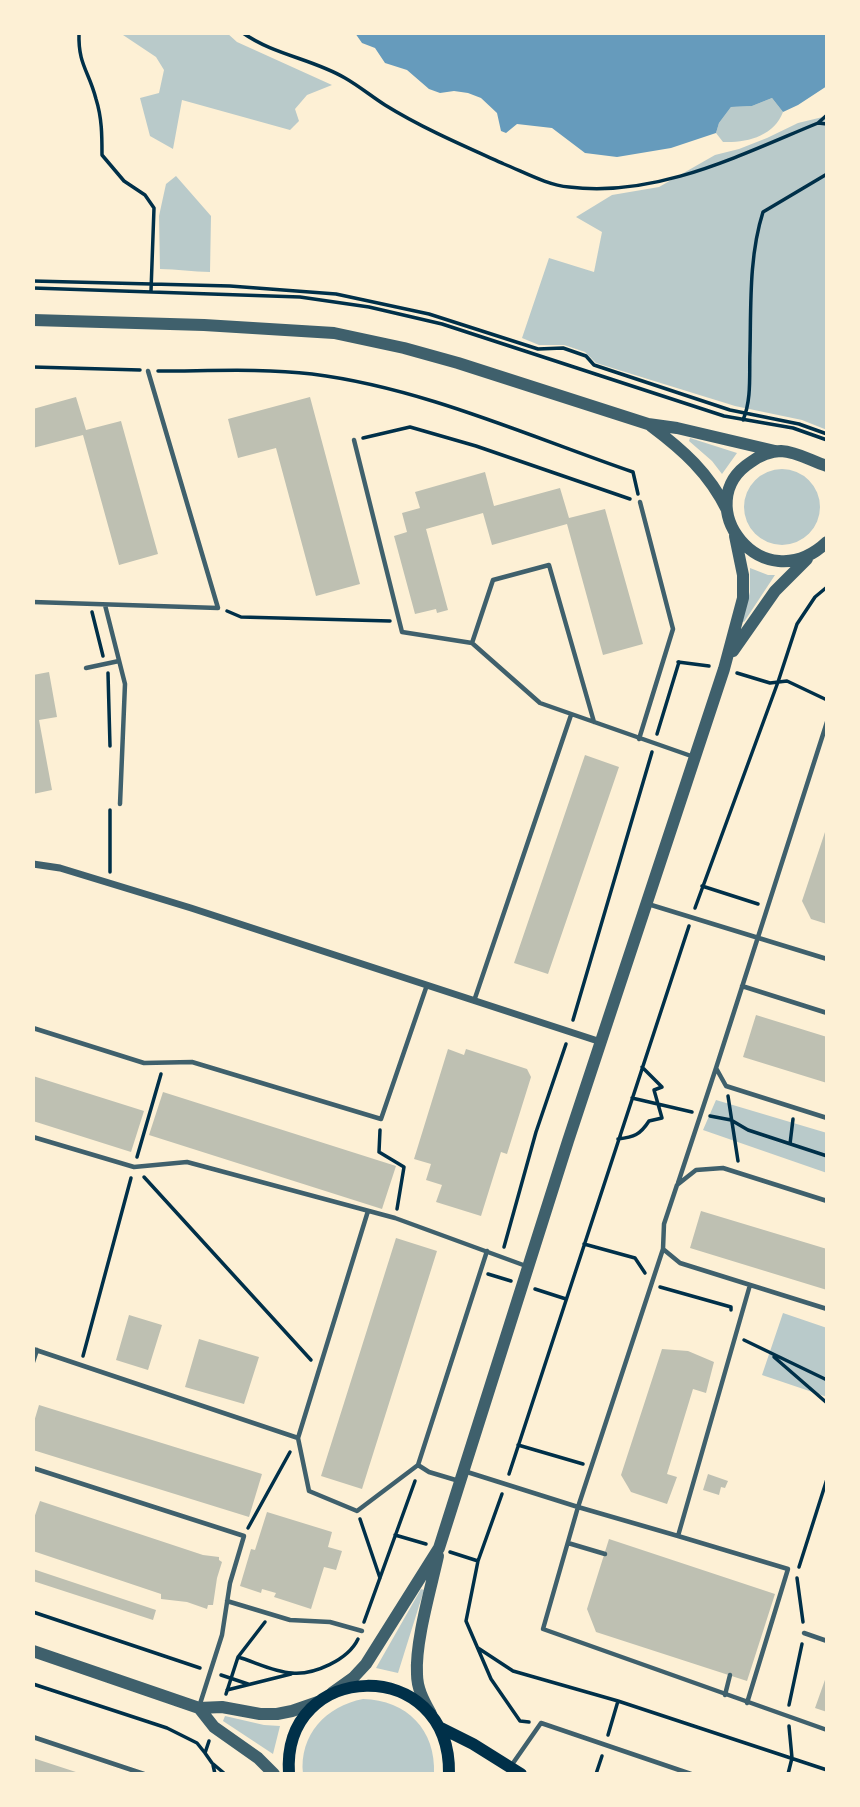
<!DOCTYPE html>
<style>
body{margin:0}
#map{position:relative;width:860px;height:1807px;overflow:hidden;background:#fdf0d5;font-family:"PT Sans Narrow",sans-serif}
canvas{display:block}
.frame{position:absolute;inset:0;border:35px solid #fdf0d5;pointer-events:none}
</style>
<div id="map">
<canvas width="860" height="1807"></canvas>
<div class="frame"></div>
</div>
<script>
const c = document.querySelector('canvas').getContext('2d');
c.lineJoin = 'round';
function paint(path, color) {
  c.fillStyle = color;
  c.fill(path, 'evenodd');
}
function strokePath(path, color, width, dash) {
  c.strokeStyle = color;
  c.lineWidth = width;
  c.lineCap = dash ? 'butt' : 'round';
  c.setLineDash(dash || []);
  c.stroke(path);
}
paint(new Path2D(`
 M120 33H227L237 42 332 85 307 95 295 109 299 121 290 130 182 100 173 149 150 136 140 98 159 93 164 70 156 57Z
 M772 98 783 112C774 136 747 143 723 142L716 133 719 123 731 107 752 106Z
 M827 116V430L802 420 735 406 596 363 585 352 564 345H539L522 338 549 258 594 272 602 232 576 217 612 195 659 187 715 155 739 149 767 138 798 123Z
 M176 176 211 216 210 272C193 272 177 269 160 269L159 216 166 184Z
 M690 438 737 453 722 474 712 461 689 441Z
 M744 507a38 38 0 1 1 76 0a38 38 0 1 1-76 0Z
 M750 568 768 575H775L744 622 742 621 750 592Z
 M716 1100 827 1133V1173L703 1130Z
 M783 1313 827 1328V1397L762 1375Z
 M421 1589 424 1590 398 1673 376 1668Z
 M363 1699C407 1700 436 1730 434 1774H303C299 1735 326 1706 363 1699Z
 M225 1716 264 1725 280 1726 273 1754 223 1721Z`), '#b9caca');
paint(new Path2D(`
 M355 33H827V86L798 105 783 112 772 98 752 106 731 107 719 123 716 133 671 148 617 157 585 153 552 128 517 124 506 133 501 131 497 113 481 98 468 93 454 91 440 93 429 89 407 70 385 63 375 48 362 43Z`), '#669bbc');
paint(new Path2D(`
 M76 397 86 430 121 421 158 554 119 565 83 435 33 448V409Z
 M310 397 360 584 316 596 276 448 238 458 228 419Z
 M485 472 494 506 560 488 569 518 605 509 643 644 603 655 567 524 492 545 483 513 426 529 448 610 437 613 436 609 415 614 394 536 407 532 402 513 420 508 415 492Z
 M49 672 57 717 39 720 52 790 33 794V675Z
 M585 755 619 767 548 974 514 963Z
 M827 826V924L811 919 802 901Z
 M756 1015 827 1037V1083L743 1057Z
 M448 1049 464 1055 466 1049 527 1069 531 1077 507 1154 501 1152 481 1216 436 1202 442 1185 426 1180 431 1164 414 1159Z
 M33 1076 144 1111 131 1152 33 1121Z
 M163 1092 396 1166 382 1209 149 1135Z
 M701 1211 827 1249V1290L690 1248Z
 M396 1238 437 1251 362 1489 321 1476Z
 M129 1315 162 1325 148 1370 116 1360Z
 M199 1339 259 1357 244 1404 185 1387Z
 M662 1349 688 1351 714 1362 706 1393 693 1389 667 1474 677 1477 667 1504 631 1492 621 1475Z
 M39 1405 262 1474 249 1517 33 1450V1425Z
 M708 1474 728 1481 725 1488 721 1487 719 1495 703 1490Z
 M40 1501 203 1555 219 1557V1560L222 1562 217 1578 213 1605H208L207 1609 187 1602 161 1599V1594L33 1551V1521Z
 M267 1512 332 1532 328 1547 342 1551 336 1570 324 1567 311 1609 274 1597 276 1593 262 1589 261 1593 240 1586 251 1549 255 1550Z
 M609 1539 775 1594 747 1681 596 1632 587 1609Z
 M33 1569 156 1610 153 1620 33 1581Z
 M826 1677H827V1712L815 1708Z
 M33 1758 79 1773V1774H33Z`), '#bec0b2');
strokePath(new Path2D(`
 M79 33C78 65 89 71 96 99 102 118 102 136 102 155L124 181 145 195 154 208 151 291
 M243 33C274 55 313 59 345 78 359 86 371 96 385 105 422 128 464 146 504 164 524 172 547 185 569 187 656 198 740 155 818 123L827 115
 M818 123 827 124
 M33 281 230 286 336 294 429 314 538 349 563 348 586 356 594 365 730 410 799 424 827 434
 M33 288 300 297 369 307 442 324 724 416 793 428 827 440
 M33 367 140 370
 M158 371C209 371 262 368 312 374 423 388 528 436 633 472L638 494
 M743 420C752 399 749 373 750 351 751 305 749 256 763 212L827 174
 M363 438 410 427 476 446 630 499
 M227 611 241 617 390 621
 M92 612 103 656
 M678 662 709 666
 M108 673 110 746
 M737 673 770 683 787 681 827 700
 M657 734 679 662
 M110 810V872
 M702 886 758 904
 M695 908 778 682 797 624 815 597 827 587
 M573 1020 652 752
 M728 1096 738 1161
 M632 1098 692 1112
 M710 1116 731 1120 748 1130 827 1156
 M380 1130 379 1152 404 1167 397 1209
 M618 1139C634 1137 640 1135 649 1121L662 1118 654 1090 662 1087 642 1067
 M790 1144 793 1119
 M137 1157 161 1074
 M144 1177 311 1360
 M584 1244 635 1258 645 1273
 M504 1247 536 1132 566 1044
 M488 1274 511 1281
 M660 1287 731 1307V1310
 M535 1289 566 1299
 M744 1340 827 1380
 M83 1356 131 1178
 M774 1357 827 1403
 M518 1445 583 1464
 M509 1474 689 926
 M360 1519 380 1578
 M248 1528 290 1452
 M395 1535 426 1544
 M450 1552 478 1561 466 1621 491 1679 520 1721 529 1722
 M478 1561 502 1494
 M799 1567 827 1479
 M797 1578 803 1622
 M33 1612 200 1668
 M364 1622 415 1481
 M478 1648 513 1671 618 1701 827 1770
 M238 1657C255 1662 274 1672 292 1673 314 1675 348 1660 358 1639
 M221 1675 248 1684
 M33 1684 167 1728 197 1743 205 1753
 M227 1690 291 1674
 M226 1694 238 1657 265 1622
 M789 1705 802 1644
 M608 1735 618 1701
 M209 1741 205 1753 212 1763 225 1774
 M213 1765 215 1774
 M596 1774 602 1756
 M788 1774 792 1758 789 1726`), '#003049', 3.5);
strokePath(new Path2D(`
 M354 440 402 632 472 643 540 703 694 757
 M33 602 218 608 148 371
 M105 605 125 684 120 804
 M472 643 493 580 549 565 594 722
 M86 668 119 661
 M827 722 716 1068 726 1086 827 1118
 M639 739 673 629 640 502
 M648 904 827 959
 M742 986 827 1013
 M474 1001 571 715
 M33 1028 144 1063 192 1062 381 1119 427 985
 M33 1137 134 1167 187 1162 395 1218 526 1266
 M678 1183 716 1068
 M827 1201 723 1168 696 1170 677 1185 664 1224 663 1249 680 1263 827 1309
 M368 1211 298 1438 309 1491 357 1511 418 1465
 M750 1285 678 1536 578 1507 543 1629 827 1730
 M33 1349 298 1438
 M33 1362 37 1350
 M33 1468 244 1536 230 1583 222 1635 199 1707
 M464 1471 578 1507 663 1249
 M459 1481 429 1472 418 1465 487 1251
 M678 1536 788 1569 747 1703
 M568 1543 605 1554
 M227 1601 290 1620 330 1622 362 1631
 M804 1633 827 1641
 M725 1695 730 1675
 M33 1737 144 1774
 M511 1766 541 1723 691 1774`), '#3f606c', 4.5);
strokePath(new Path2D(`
 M33 864 60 868 191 908 601 1042`), '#3f606c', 7);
strokePath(new Path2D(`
 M33 320 204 325 334 333 404 348 458 363 648 424 677 428 775 451
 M651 426C683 450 709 473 727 510
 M827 466C811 461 798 452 781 451 771 451 759 456 751 462 687 503 762 603 827 542
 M733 651 775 591 807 559
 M33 1651 199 1708 222 1707 260 1714H277L292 1711 318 1702
 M332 1693 353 1678 366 1664 439 1548 568 1141 724 669 743 598V575L735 536
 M199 1708 214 1727 258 1758 274 1774
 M431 1714C424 1701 417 1689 417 1674 415 1642 431 1588 438 1556`), '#3f606c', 12);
strokePath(new Path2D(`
 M441 1728 473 1744 521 1774
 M289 1774C281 1659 451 1654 449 1774`), '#003049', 12);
</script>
